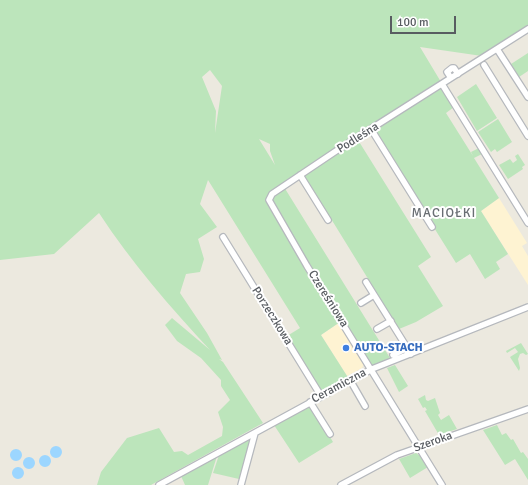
<!DOCTYPE html>
<meta charset="utf-8">
<style>
body{margin:0}
#map{position:relative;width:528px;height:485px;overflow:hidden;background:#ece9df;font-family:Signika,sans-serif}
canvas{display:block}
.scale{position:absolute;left:390px;top:16px;width:66px;height:18px;box-sizing:border-box;border:2px solid #585c61;border-top:0;padding-left:5px;font-size:12px;line-height:14px;white-space:nowrap;color:#585c61;-webkit-text-stroke:3px #fff;paint-order:stroke}
</style>
<div id="map">
<canvas width="528" height="485"></canvas>
<div class="scale">100 m</div>
</div>
<script>
const c = document.querySelector('canvas').getContext('2d');
c.lineJoin = 'round';
function paint(path, color) {
  c.fillStyle = color;
  c.fill(path, 'evenodd');
}
function strokePath(path, color, width, dash) {
  c.strokeStyle = color;
  c.lineWidth = width;
  c.lineCap = dash ? 'butt' : 'round';
  c.setLineDash(dash || []);
  c.stroke(path);
}
function drawText(font, color, halo, rows, align = 'center') {
  c.font = font + ' Signika,sans-serif';
  c.lineWidth = 4;
  c.setLineDash([]);
  c.textBaseline = 'middle';
  c.strokeStyle = halo;
  c.fillStyle = color;
  for (const [text, x, y, turn = 0] of rows) {
    c.save();
    c.translate(x, y);
    c.rotate((+turn || 0) * Math.PI / 180);
    c.textAlign = isNaN(turn) ? turn : align;
    if (halo) c.strokeText(text, 0, 0);
    c.fillText(text, 0, 0);
    c.restore();
  }
}
paint(new Path2D(`
 M499 198 527 243 522 246 528 256V285L481 211Z
 M339 323 364 364 362 368 347 376 321 335Z`), '#fef3d2');
paint(new Path2D(`
 M0 0H528V28L482 56 420 47 441 82 454 107 446 113 473 156 471 152 479 148 482 154 474 158 499 198 481 211 508 254 496 262 500 269 485 279 470 254 456 263 373 130 358 140 431 257 418 266 443 306 416 322 399 329 304 175 284 187 390 358 371 366 343 320 321 335 349 379 321 392 287 336 300 328 208 180 200 204 217 227 198 239 204 259 200 272 186 274 180 293 207 333 222 360 219 359 223 362 263 423 151 485H97L101 472 127 438 159 428 174 452 182 451 188 455 222 436 223 427 218 412 230 400 221 386V380L201 358 177 341 165 325 172 318 210 350C170 307 131 262 99 213L54 254 0 260ZM210 70 222 86 215 133 216 111 202 77ZM259 139 270 144V151L275 165Z
 M528 53V71L519 77 511 64Z
 M476 84 497 118 477 131 457 97Z
 M498 119 512 142 497 152 495 149 491 152 478 132Z
 M518 154 525 165 522 167 523 169 508 179 499 165 510 159 513 163 517 160 515 156Z
 M521 343 528 354 526 355 523 353 520 354 518 359 520 368 519 371 510 357 518 352 515 348 507 353 506 351Z
 M395 365 408 386 399 392 387 368Z
 M425 395 426 400 428 401 435 398 440 413 438 415 441 420 449 415 457 429 439 435 425 411 427 410 425 407 423 408 418 399Z
 M311 405 333 442 299 463 274 425Z
 M497 425 502 435 506 433 511 440 513 439 521 453 523 452 528 459V480L515 459 505 465 483 430Z
 M248 438 250 440 239 479 213 473 219 455Z
 M416 453 423 458 428 467 410 478 399 459Z
 M217 456 208 485H185L181 476Z`), '#bce5bb');
paint(new Path2D(`
 M50 452a6 6 0 1 1 12 0a6 6 0 1 1-12 0Z
 M10 455a6 6 0 1 1 12 0a6 6 0 1 1-12 0Z
 M39 461a6 6 0 1 1 12 0a6 6 0 1 1-12 0Z
 M23 463a6 6 0 1 1 12 0a6 6 0 1 1-12 0Z
 M12 473a6 6 0 1 1 12 0a6 6 0 1 1-12 0Z`), '#9cd6ff');
const minor = new Path2D(`
 M497 49 528 97
 M484 65 528 136
 M451 78 447 72 452 68H454L458 74
 M442 84 528 223
 M371 129 432 227
 M300 175 328 220
 M223 237 321 396
 M366 282 411 354
 M361 303 374 295
 M377 329 391 321
 M393 355 407 348
 M350 380 365 406
 M310 402 330 434
 M159 485 372 369 528 307
 M241 485 255 433
 M341 485 397 455 528 409
 M442 485 307 266 269 200 272 194 336 151 528 29`);
strokePath(minor, '#b5b8bd', 8);
strokePath(minor, '#fff', 5.5);
for (const [x, y, r, color] of [
 [346,348,4,"#3f7fe0"]
]) {
  const dot = new Path2D();
  dot.arc(x, y, r, 0, 2 * Math.PI);
  c.fillStyle = color;
  c.fill(dot);
  strokePath(dot, '#fff', 1.5);
}
drawText('12px', '#585c61', '#fff', [
 ["Podleśna",358,138,-32],
 ["Czereśniowa",328,299,58],
 ["Porzeczkowa",272,316,58],
 ["Ceramiczna",339,386,-28],
 ["Szeroka",433,442,-20]
]);
drawText('bold 12px', '#366cbe', '#fff', [
 ["AUTO-STACH",354,348]
], 'left');
c.letterSpacing = '1px';
drawText('13px', '#696e73', '#fff', [
 ["MACIOŁKI",444,214]
]);
c.letterSpacing = '0px';
</script>
